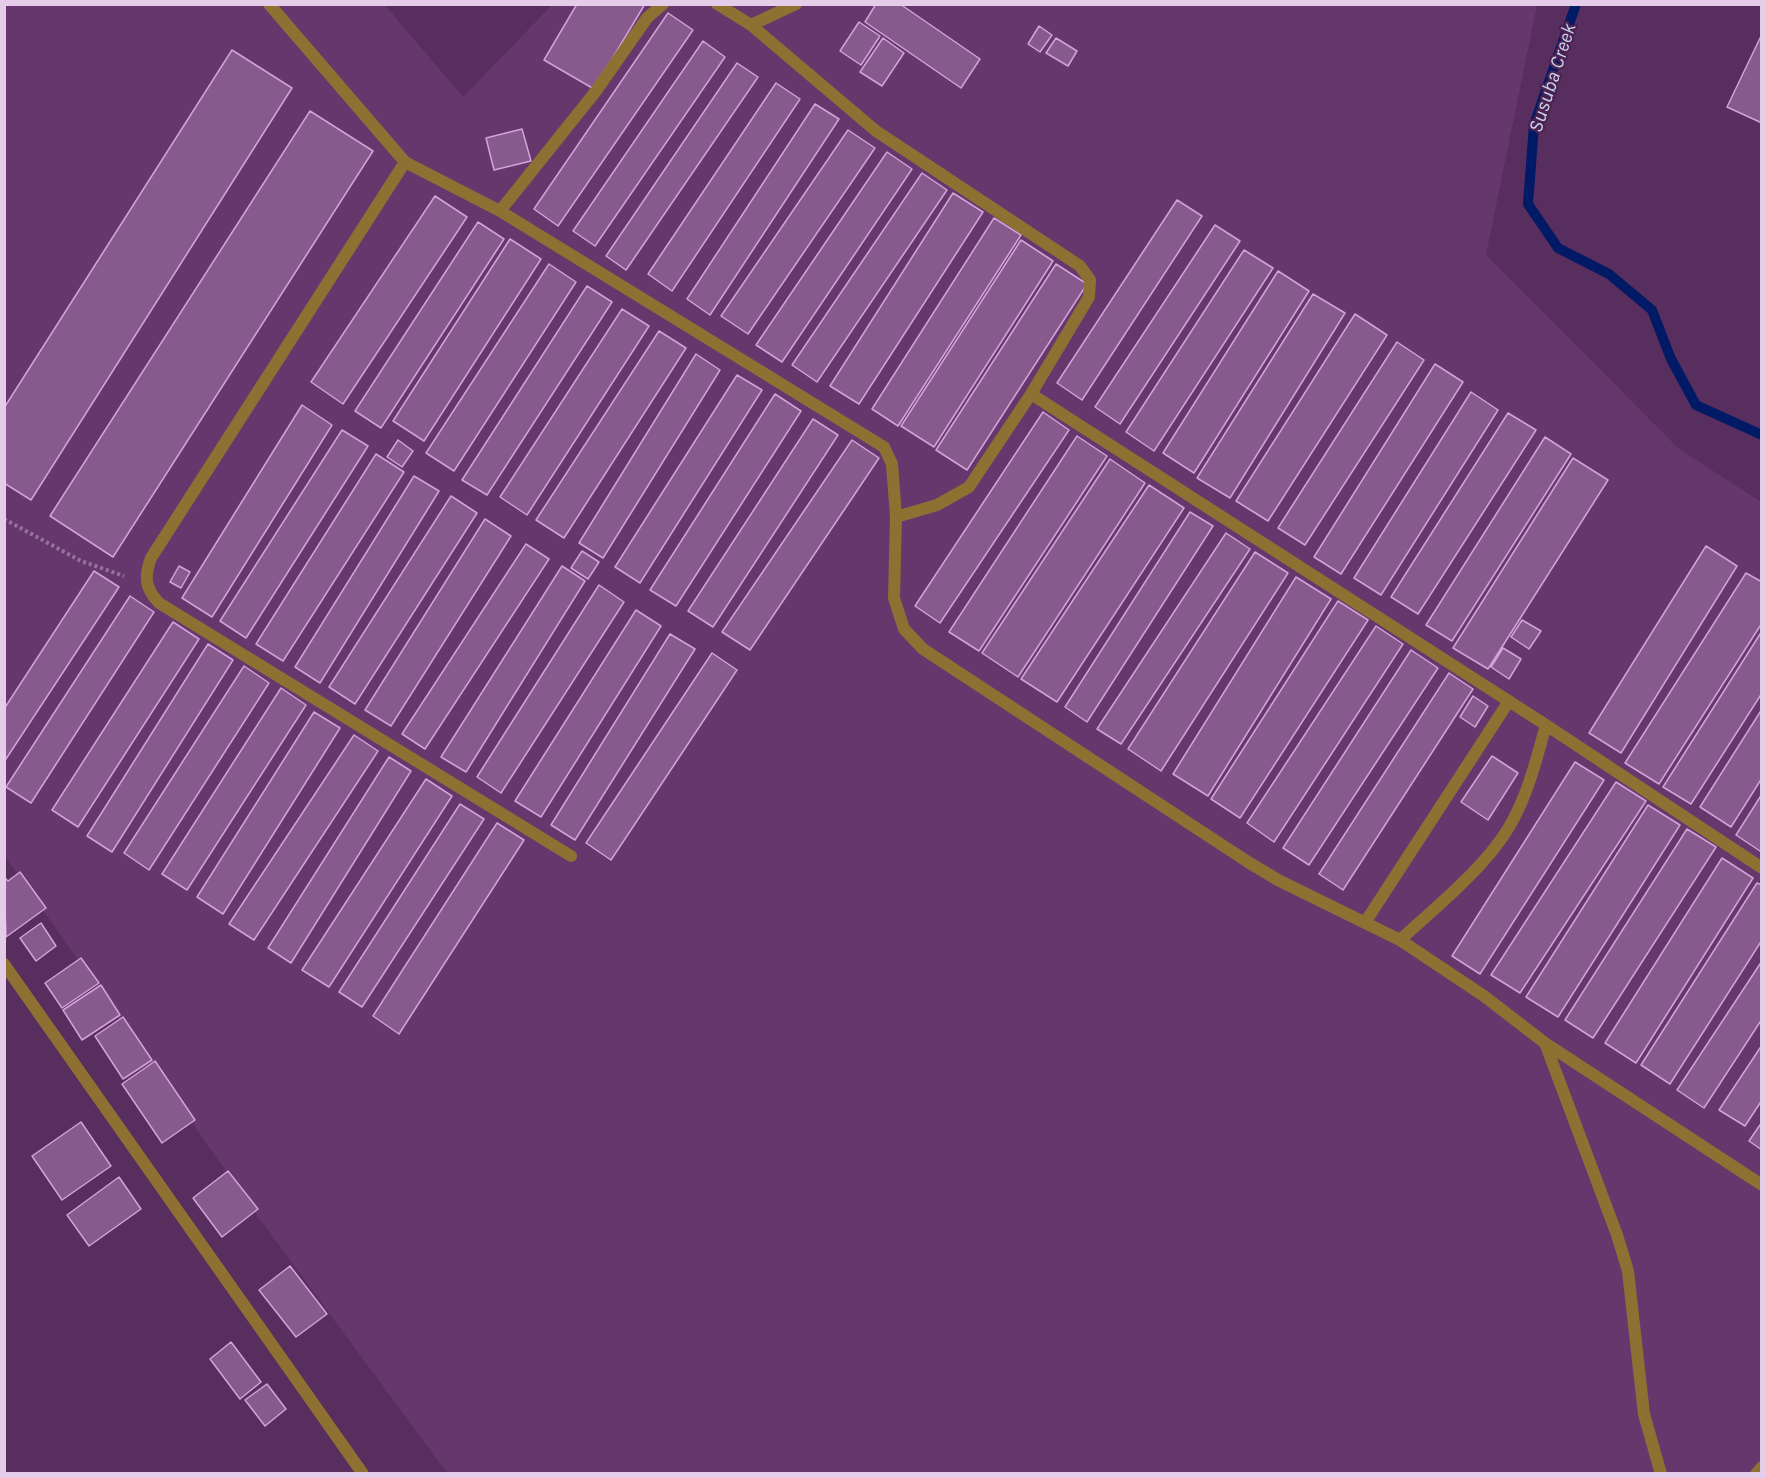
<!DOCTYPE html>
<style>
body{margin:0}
#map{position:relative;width:1766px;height:1478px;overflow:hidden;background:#582e5e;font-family:Karla,sans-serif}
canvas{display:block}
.frame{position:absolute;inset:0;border:6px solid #e5cce8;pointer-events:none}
</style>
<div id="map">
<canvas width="1766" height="1478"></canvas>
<div class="frame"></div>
</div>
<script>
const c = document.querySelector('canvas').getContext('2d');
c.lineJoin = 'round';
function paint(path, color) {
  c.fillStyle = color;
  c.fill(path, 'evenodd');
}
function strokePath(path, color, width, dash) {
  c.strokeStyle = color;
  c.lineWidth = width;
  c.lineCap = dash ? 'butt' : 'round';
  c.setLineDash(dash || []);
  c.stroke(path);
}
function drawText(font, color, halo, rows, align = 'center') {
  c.font = font + ' Karla,sans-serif';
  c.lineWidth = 4.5;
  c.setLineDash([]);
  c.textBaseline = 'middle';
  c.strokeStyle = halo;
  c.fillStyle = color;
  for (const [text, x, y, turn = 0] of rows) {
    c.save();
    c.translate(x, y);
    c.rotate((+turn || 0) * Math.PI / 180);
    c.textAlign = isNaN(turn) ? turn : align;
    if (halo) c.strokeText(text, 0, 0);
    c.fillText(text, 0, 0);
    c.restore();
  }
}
paint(new Path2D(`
 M4 5H385L463 97 552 5H1537L1486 255 1678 448 1761 502V1473H447L256 1214 5 856Z`), '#66376d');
strokePath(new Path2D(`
 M1576 4 1534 125 1528 204 1558 248 1609 274 1652 310 1671 359 1696 405 1762 435`), '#001a65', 10);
const building = new Path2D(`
 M577 4H645L594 89 544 60Z
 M876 4H900L980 59 961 88 865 22Z
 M668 13 693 30 558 226 534 209Z
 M859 22 880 36 861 65 840 51Z
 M1039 26 1052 35 1040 52 1028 44Z
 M1762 34V123L1727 107Z
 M883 38 904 53 882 86 860 72Z
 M1056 38 1077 51 1068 66 1046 53Z
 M703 41 725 57 595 246 573 231Z
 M232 50 292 88 31 500 4 483V408Z
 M737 63 758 77 626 270 606 256Z
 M776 83 800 99 672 291 648 274Z
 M815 104 839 119 710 315 687 299Z
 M310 111 373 151 113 557 50 516Z
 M522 129 531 161 494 170 486 138Z
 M848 130 875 148 748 334 721 316Z
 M887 152 912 169 782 362 756 345Z
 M922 173 947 190 817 382 792 365Z
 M953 193 983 212 859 404 830 386Z
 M435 196 467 217 343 404 311 382Z
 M1177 200 1202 216 1082 400 1057 383Z
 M994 218 1021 235 898 426 872 409Z
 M478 222 504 239 381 428 355 411Z
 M1215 225 1240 241 1120 424 1095 407Z
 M510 239 541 259 424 441 393 421Z
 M1021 240 1053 261 934 447 901 426Z
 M1244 250 1273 268 1154 451 1126 432Z
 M549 264 576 282 454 471 426 453Z
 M1056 264 1087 284 967 470 936 450Z
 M1278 271 1309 291 1194 473 1163 453Z
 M587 286 612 302 487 495 462 480Z
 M1313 294 1345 313 1230 498 1197 478Z
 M622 309 649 326 527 515 500 497Z
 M1355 314 1387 335 1268 521 1236 501Z
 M659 331 686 348 564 538 536 520Z
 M1397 342 1424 360 1305 545 1278 528Z
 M696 354 720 370 603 558 579 543Z
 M1435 364 1463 382 1341 574 1314 557Z
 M737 375 762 390 640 583 615 567Z
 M1471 392 1498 410 1381 595 1354 578Z
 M775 394 801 411 676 606 650 590Z
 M302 405 332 425 212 617 182 598Z
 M1043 412 1069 430 940 623 915 606Z
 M1508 413 1536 430 1418 614 1391 597Z
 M813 419 838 435 713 627 688 611Z
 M342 430 368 446 246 638 220 621Z
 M1077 436 1107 456 979 651 949 632Z
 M1545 437 1571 454 1452 641 1426 625Z
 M398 440 413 451 402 467 387 457Z
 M852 440 879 458 750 650 722 632Z
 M376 454 404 472 283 661 256 644Z
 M1573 458 1608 480 1488 669 1453 648Z
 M1110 459 1145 483 1018 677 982 653Z
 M414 476 439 491 320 683 295 667Z
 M1149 485 1184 508 1057 702 1021 679Z
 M451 496 477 513 355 704 329 687Z
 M1190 512 1213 526 1087 722 1065 707Z
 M485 519 511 536 391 726 365 710Z
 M1226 533 1250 549 1121 744 1097 729Z
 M526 544 549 559 425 749 402 734Z
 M1706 546 1737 566 1621 753 1589 733Z
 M582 551 599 562 588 579 571 568Z
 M1255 552 1288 573 1161 771 1128 749Z
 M179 566 190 572 181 588 170 582Z
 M562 566 585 581 466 772 441 757Z
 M94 571 119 587 4 762V709Z
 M1746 573 1762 582V623L1659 784 1625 763Z
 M1296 577 1331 599 1208 796 1173 774Z
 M599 585 624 602 501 793 477 777Z
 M130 596 154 612 31 803 6 787Z
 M1338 601 1368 620 1240 818 1211 799Z
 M636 610 661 626 541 817 515 801Z
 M1522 620 1541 631 1529 649 1511 637Z
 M173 622 199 639 78 827 52 810Z
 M1376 626 1403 644 1274 842 1247 823Z
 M1762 631V693L1691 804 1663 787Z
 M670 634 695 649 575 840 551 825Z
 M208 644 233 660 112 852 87 836Z
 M1503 648 1521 659 1509 679 1491 667Z
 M1411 650 1438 668 1309 865 1283 848Z
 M712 653 737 670 611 860 586 843Z
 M244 666 269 683 149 870 124 853Z
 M1449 673 1473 689 1343 890 1319 874Z
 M281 688 306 705 187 890 162 874Z
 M1473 696 1488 706 1475 727 1460 717Z
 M1762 709V778L1731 827 1700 807Z
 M314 712 340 728 223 914 197 897Z
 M354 735 378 751 254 940 229 924Z
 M1492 756 1518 773 1488 820 1461 802Z
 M389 757 411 771 291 963 268 948Z
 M1575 762 1604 780 1480 974 1452 956Z
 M426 779 452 796 329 987 302 970Z
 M1616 782 1646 801 1520 993 1491 975Z
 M1762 794V849L1760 851 1736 835Z
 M460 804 484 819 362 1007 339 992Z
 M1648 805 1680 825 1558 1017 1526 997Z
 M497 823 524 840 399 1034 373 1016Z
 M1687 829 1716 847 1593 1038 1565 1020Z
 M1722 858 1753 878 1636 1063 1605 1043Z
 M20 872 46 908 6 937 4 877 8 881Z
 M1757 883 1762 885V940L1670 1084 1641 1065Z
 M41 923 56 946 36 961 20 938Z
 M81 958 99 983 62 1008 45 983Z
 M1762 961V1019L1704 1108 1677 1090Z
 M101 985 120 1015 82 1040 63 1010Z
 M123 1017 152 1060 123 1079 95 1036Z
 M1762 1045V1100L1745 1126 1719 1110Z
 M155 1061 195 1120 162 1143 122 1084Z
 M81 1122 111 1166 62 1200 32 1156Z
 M1762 1122V1150L1749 1141Z
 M228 1171 258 1209 222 1237 193 1198Z
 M119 1177 141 1209 89 1246 67 1215Z
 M290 1266 327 1314 296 1337 259 1290Z
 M231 1342 261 1382 240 1399 210 1359Z
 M267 1384 286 1409 265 1426 245 1400Z`);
paint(building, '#865a8d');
strokePath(building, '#d3a2da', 1.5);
strokePath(new Path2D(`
 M4 519 81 561 124 576`), '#96739a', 4, [3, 3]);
strokePath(new Path2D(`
 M269 4 405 162 500 211 884 447 892 464 896 517 894 598 904 629 923 649 1248 862 1278 880 1400 940 1484 996 1545 1043 1617 1235 1628 1271 1644 1414 1661 1474
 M717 4 751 25 796 4
 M751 25 876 131 1080 266 1090 280 1089 297 1031 394 969 487 937 505 896 517
 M405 162 151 558C144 577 145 588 159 603L571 856
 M500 211 596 91 647 18 663 4
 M1031 394 1546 725 1762 868
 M1366 921 1509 701
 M1400 940C1437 906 1489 865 1513 820 1529 790 1537 757 1546 725
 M1545 1043 1762 1185
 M1756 1474 1762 1467`), '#8f7033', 12);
strokePath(new Path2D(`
 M4 964 363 1474`), '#8f7033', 12);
drawText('italic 20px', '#c7d3e9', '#4c2353', [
 ["Susuba Creek",1553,78,-72]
]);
</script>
